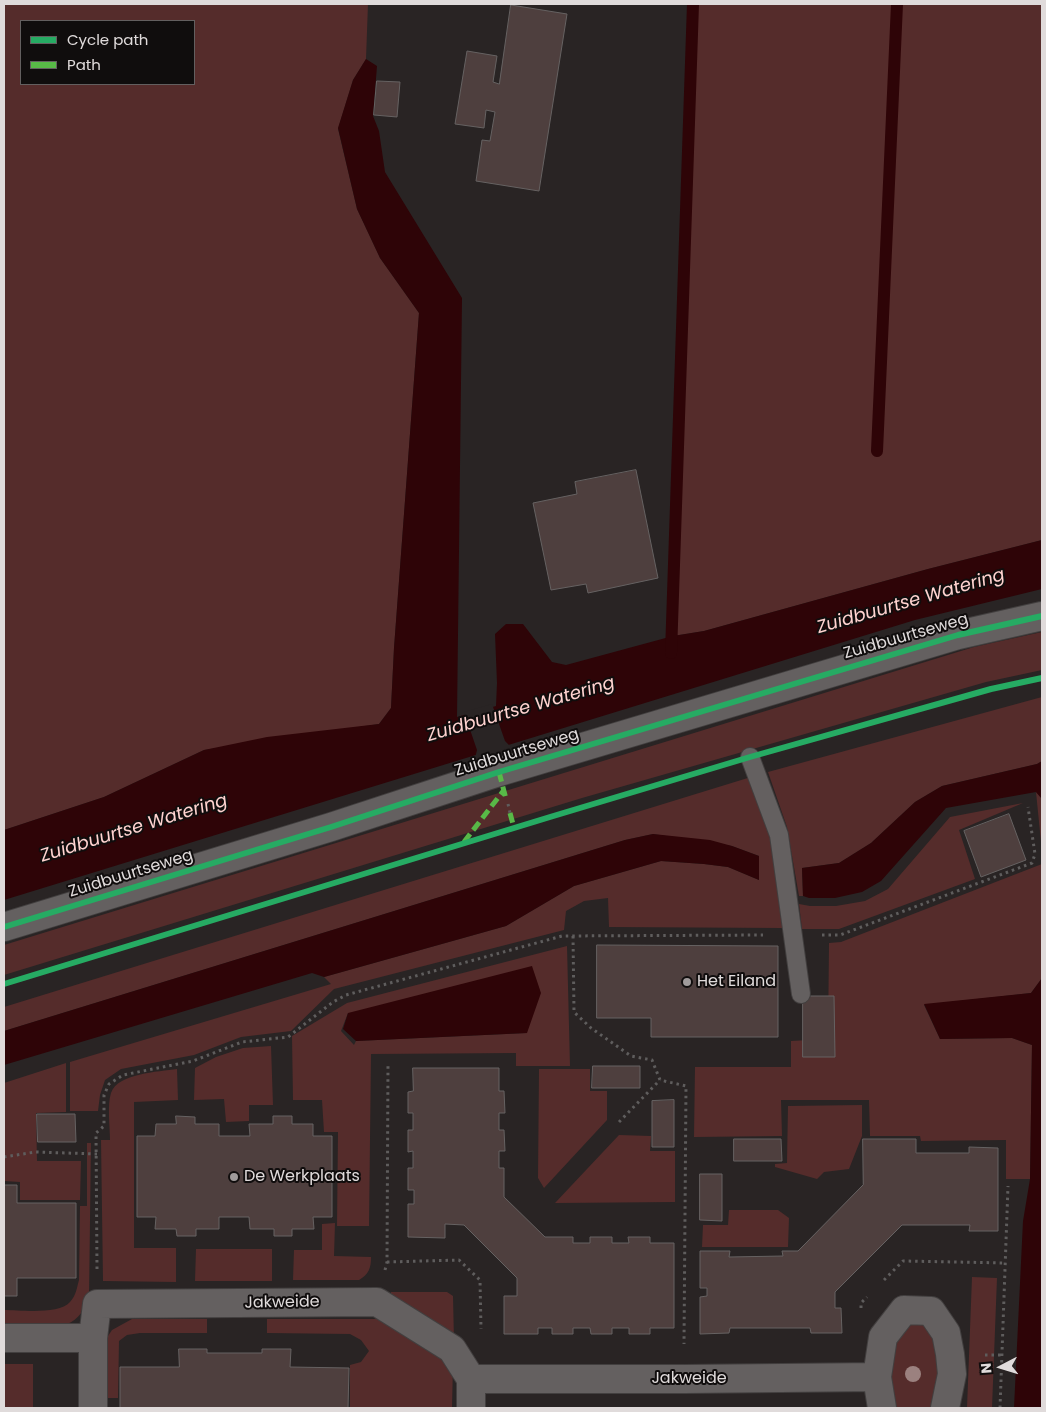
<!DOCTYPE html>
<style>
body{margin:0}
#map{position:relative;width:1046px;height:1412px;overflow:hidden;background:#292424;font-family:Poppins,sans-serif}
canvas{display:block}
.frame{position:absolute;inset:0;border:5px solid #e0dbdb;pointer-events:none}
.legend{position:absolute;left:20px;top:20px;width:175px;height:65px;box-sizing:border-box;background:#100d0d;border:1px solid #635f5f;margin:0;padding:6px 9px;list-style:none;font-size:15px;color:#e0dbdb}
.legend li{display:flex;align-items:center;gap:10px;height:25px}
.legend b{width:25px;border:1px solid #635f5f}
.north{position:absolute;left:976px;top:1342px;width:50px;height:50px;-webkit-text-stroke:4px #100d0d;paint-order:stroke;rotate:265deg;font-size:14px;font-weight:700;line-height:20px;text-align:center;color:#e0dbdb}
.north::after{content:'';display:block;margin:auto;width:18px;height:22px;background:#e0dbdb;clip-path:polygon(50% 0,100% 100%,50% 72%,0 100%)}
</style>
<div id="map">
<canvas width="1046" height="1412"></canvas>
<div class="frame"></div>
<ul class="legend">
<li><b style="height:6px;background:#26ab63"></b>Cycle path</li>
<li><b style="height:6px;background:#58b947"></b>Path</li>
</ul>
<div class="north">N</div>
</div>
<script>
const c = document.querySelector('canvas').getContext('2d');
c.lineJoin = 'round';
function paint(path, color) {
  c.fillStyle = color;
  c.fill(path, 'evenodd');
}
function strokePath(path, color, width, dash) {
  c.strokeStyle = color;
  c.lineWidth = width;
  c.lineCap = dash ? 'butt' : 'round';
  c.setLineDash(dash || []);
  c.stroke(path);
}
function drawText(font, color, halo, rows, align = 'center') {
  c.font = font + ' Poppins,sans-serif';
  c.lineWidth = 4;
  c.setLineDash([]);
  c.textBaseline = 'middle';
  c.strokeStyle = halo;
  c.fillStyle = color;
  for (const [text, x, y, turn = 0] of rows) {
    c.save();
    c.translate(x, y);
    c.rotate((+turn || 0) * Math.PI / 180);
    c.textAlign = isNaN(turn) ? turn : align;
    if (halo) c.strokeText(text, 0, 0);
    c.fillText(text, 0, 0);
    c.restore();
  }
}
paint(new Path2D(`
 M4 4H368L366 59 353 80 338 129 357 209 380 258 419 313 394 648 391 708 379 724 204 750 104 797 4 830ZM21 21H194V84H21Z
 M693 4H1042V540L928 569 704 631 673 636Z
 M1042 632V670L986 682 582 798 4 975V945L974 647Z
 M1042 697V761L1037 764 942 786 915 802 871 843 839 863 802 868 803 896H799L787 827 768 772Z
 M751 777 769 829 783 928 609 927 608 898 584 901 566 911 564 930 334 989 291 1031 241 1037 194 1055 121 1069 105 1080 100 1095 98 1111H70V1062L331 984 324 977 506 926 574 886 661 861 704 864 728 867 759 880V856L732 846 653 834 625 840 4 1031V1007Z
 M1036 792 1042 799V852Z
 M1023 803 959 830 975 879 839 929H802L799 904 810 906H836L865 901 888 889 950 817Z
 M1042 864V978L1031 993 924 1005 940 1039 1012 1038 1032 1045 1030 1179H1006V1140L921 1141 920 1136H870L869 1100H781L782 1136 694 1137 695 1067H791V1041L828 1039 829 943 841 942Z
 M567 946 570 1066H516V1053L371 1054 369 1226H337L338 1132H324L322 1100H293L292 1036 347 1003ZM348 1013 527 1033 356 1041 354 1045 341 1031Z
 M271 1046 273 1105H249V1121L226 1122 224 1099 194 1100 195 1068 216 1057 243 1048Z
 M66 1063V1112L36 1113 37 1161H81L80 1200H20V1182L4 1181V1083Z
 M177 1069 178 1100 134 1102V1248H176V1282L103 1281 101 1140H110C110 1127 107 1105 111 1093 118 1073 158 1072 177 1069Z
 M539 1069H590V1091H607V1120L544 1188 538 1178Z
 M862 1105V1136L849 1169 824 1172 817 1179 775 1167V1164L787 1163 788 1106Z
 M619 1135 651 1136 650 1151H675V1202L555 1203Z
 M87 1143H91L89 1298C86 1308 78 1320 67 1324 58 1328 17 1326 4 1326V1310C20 1310 59 1315 70 1302 76 1296 77 1287 79 1280L80 1206H87Z
 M729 1210H778L789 1218 788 1247H702L703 1225H728Z
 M335 1223 334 1256 371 1257C371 1268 369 1274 359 1280H293L294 1250H322V1224Z
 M196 1249H272V1281H195Z
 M972 1277 997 1278 992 1408H967Z
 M391 1292H447L453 1296 454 1341 391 1300Z
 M132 1319H207V1333H140L127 1335 119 1341 118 1398H104V1342L112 1330Z
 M267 1319H387L453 1365 452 1408H350V1365L361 1362 369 1351 361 1340 350 1334 267 1333Z
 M918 1320 931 1327 944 1374 935 1408H895L886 1371 896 1339 905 1325Z
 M4 1364H33V1408H4Z`), '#552c2b');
paint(new Path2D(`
 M366 59 377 66 373 116 379 131 385 172 462 298 457 717 496 706 497 683 495 634 506 624H523L552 662 566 665 673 636 704 631 928 569 1042 540V589L915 620 4 900V830L104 797 204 750 267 737 379 724 391 708 394 648 419 313 380 258 357 209 338 128 353 80Z
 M1042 761V799L1036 792 946 808 881 881 862 892 835 898H809L803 896 802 868 839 863 871 843 915 802 942 786 1037 764Z
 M653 834 710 840 732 846 759 856V880L728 867 704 864 661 861 574 886 506 926 324 977 312 973 4 1065V1031L625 840Z
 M532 966 541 993 527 1033 356 1041 343 1029 348 1013Z
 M1042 978V1408H1014L1023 1221 1030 1179 1032 1045 1012 1038 940 1039 924 1004 1031 993Z`), '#2e0407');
paint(new Path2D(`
 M492 704 505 741 511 747 475 758 477 750 464 712Z`), '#292424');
strokePath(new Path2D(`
 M877 451 897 4
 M671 653 693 4`), '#2e0407', 12);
const building = new Path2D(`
 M511 5 567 14 539 191 476 181 482 140 490 141 495 112 486 110 484 128 455 124 467 51 497 56 493 82 499 84Z
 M377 81 400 82 397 117 374 115Z
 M636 470 658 578 588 593 586 584 551 590 533 503 577 494 575 482Z
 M1009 814 1026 860 981 877 964 831Z
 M597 945 778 946V1037H651V1018H597Z
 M803 996H834L835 1057H803Z
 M593 1066H640V1088H592Z
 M413 1068H499V1091H504L505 1113H499V1130H504L505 1151H499V1168H504V1197L545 1237H573V1243H590V1237H612V1243H629L628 1237H650V1243H674V1328H650V1334H629V1328H612V1334H591L590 1328H573V1334H552V1328H538V1334H504V1296H517V1278L464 1225 445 1224V1238L408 1237V1204H414V1190H408V1168H413V1151L408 1152V1130H413V1113H408V1092L413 1091Z
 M674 1100V1147H652V1101Z
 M37 1114H75L76 1142H38Z
 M176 1116 195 1117V1124H219V1136H250L249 1124H273V1116H292V1124H313V1136H332V1217H313L314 1229H292V1236H274V1229H250L249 1217H219V1229H196V1236H177L176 1229H155L156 1217H137V1136H155L156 1124H176Z
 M734 1139H781L782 1161H734Z
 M863 1139H916V1153H969V1147L998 1148V1231H969L970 1225H902L835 1292V1308H841L842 1333H811L810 1328H730L729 1333 700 1334V1297L707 1296V1288H700V1251H730L729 1257 783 1256 782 1251H798L804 1245 863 1185Z
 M700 1174H722V1221L700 1220Z
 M4 1185H17V1203H76V1278H17V1296H4Z
 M179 1349H207V1353H262V1349H291L290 1367 349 1368 348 1408H120V1367H179Z`);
paint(building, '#4e3f3e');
strokePath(building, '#666262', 1);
const lane = new Path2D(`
 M750 757 779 835 801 994`);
const street = new Path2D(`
 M4 927 331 827 499 772 958 635 1042 616
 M4 1338H93
 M93 1408V1338L97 1304 377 1302 452 1349 471 1379
 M471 1408V1379H684L877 1377
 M882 1408 877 1377 883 1337 904 1310 931 1311 946 1333 950 1354 952 1374 945 1408`);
strokePath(lane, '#423f3f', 20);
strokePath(street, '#423f3f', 30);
strokePath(new Path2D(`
 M508 804 510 813
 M822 935H840L1032 863 1035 854 1028 807
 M573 936 574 1012 591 1028 631 1056 652 1060 660 1080 686 1086 684 1344
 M619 1122 660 1080
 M4 1157 35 1152 97 1154
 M387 1262 459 1260 480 1280 481 1329
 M97 1269 96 1133 104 1126V1095L109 1084 123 1075 193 1061 242 1042 288 1037 333 1002 346 995 562 936 763 935
 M385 1270 387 1262 388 1063
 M884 1280 903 1261 1006 1263
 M861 1308V1303L867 1297
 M985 1355H1002
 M1000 1408 1008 1186`), '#5f5d5d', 3, [2.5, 4]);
strokePath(lane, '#646060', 18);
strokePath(street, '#646060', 28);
strokePath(new Path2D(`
 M499 772 506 799
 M510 813 514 828
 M464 842 504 790`), '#58b947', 5, [10, 5]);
strokePath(new Path2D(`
 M4 927 331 827 499 772 958 635 1042 616
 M4 984 550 817 750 757 991 689 1042 678`), '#26ab63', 6);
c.fillStyle = '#9b817f';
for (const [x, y] of [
 [913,1374]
]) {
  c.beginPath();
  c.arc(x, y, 8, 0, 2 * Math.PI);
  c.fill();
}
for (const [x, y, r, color] of [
 [687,982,5,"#a09b9b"],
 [234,1177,5,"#a09b9b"]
]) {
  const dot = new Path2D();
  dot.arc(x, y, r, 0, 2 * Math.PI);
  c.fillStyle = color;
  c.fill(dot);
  strokePath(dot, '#100d0d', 2);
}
drawText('16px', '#e0dbdb', '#100d0d', [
 ["Zuidbuurtseweg",906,637,-16],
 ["Zuidbuurtseweg",517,753,-17],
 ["Zuidbuurtseweg",131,874,-17],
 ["Jakweide",282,1303,-1],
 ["Jakweide",689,1379]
]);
drawText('16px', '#e0dbdb', '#100d0d', [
 ["Het Eiland",697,982],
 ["De Werkplaats",244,1177]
], 'left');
drawText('italic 18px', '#ffd3d0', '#100d0d', [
 ["Zuidbuurtse Watering",911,602,-16],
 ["Zuidbuurtse Watering",521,710,-16],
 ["Zuidbuurtse Watering",134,829,-17]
]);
</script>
